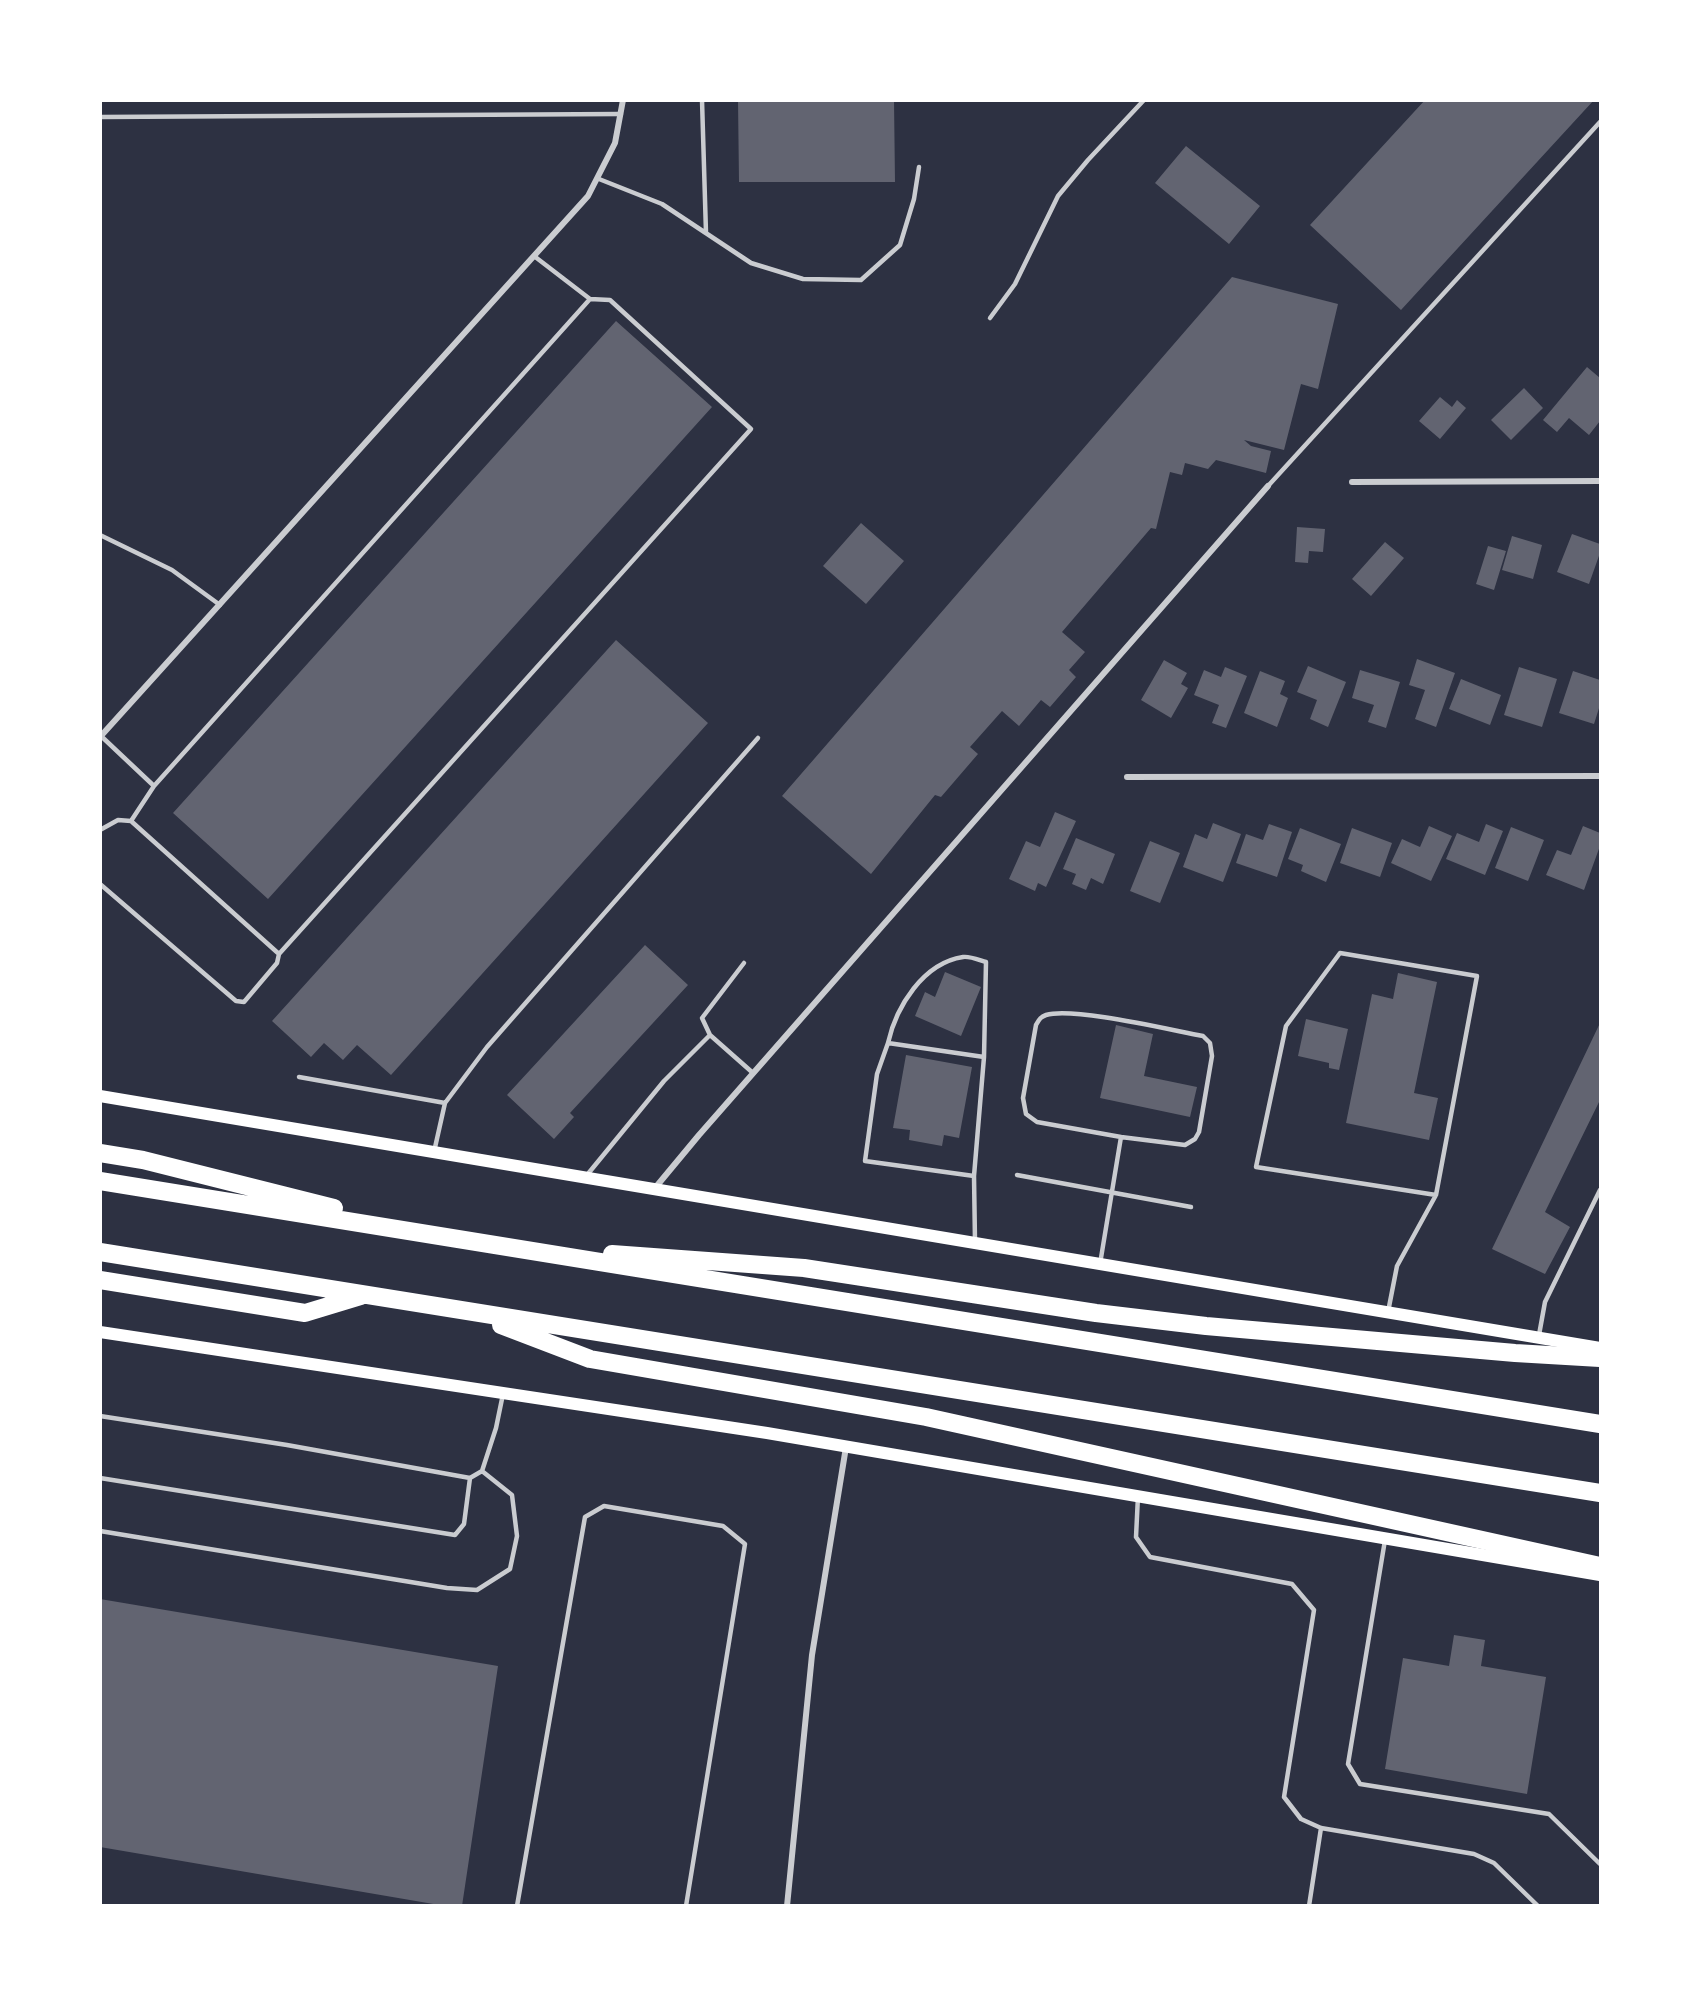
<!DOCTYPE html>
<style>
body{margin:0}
#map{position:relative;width:1701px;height:2006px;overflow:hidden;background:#2d3142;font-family:"Source Sans 3",sans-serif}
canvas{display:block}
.frame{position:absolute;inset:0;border:102px solid #fff;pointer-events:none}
</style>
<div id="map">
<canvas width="1701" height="2006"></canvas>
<div class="frame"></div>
</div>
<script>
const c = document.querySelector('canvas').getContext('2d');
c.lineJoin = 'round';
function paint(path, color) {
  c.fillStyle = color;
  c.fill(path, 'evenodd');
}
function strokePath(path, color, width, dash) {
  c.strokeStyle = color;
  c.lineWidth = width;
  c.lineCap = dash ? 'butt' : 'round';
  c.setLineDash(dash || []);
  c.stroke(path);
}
paint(new Path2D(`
 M738 100H894L895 182H739Z
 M1425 100H1594L1401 310 1310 225Z
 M1186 146 1260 206 1229 244 1155 183Z
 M1232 277 1338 304 1318 389 1301 384 1284 450 1244 440 1251 446 1271 451 1266 473 1216 460 1208 469 1185 463 1182 475 1170 472 1156 529 1151 528 1062 632 1085 652 1069 670 1076 677 1050 707 1041 700 1019 726 1002 711 970 747 978 754 941 797 935 795 871 874 782 796Z
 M616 321 712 407 268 899 173 813Z
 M1587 367 1600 378V421L1589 435 1569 418 1557 432 1543 420Z
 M1524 388 1543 408 1511 440 1491 420Z
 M1440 397 1452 407 1457 400 1466 408 1440 439 1419 421Z
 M861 523 904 561 866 604 823 566Z
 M1297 527 1325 529 1323 552 1309 551 1308 563 1295 562Z
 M1572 534 1600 544V553L1589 584 1557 572Z
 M1512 536 1542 545 1533 579 1502 570Z
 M1385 542 1404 558 1371 596 1352 579Z
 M1488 546 1506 551 1494 590 1476 584Z
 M616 640 708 723 391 1075 357 1045 343 1060 324 1043 311 1057 272 1021Z
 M1417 659 1455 673 1436 727 1415 719 1425 690 1409 685Z
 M1164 660 1187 673 1181 684 1188 688 1171 718 1141 700Z
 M1308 666 1346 682 1328 727 1310 719 1317 700 1297 692Z
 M1225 667 1247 676 1226 728 1212 723 1219 705 1194 695 1204 670 1221 677Z
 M1519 667 1557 679 1542 727 1504 715Z
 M1360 670 1400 682 1386 728 1368 722 1374 705 1352 698Z
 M1260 671 1285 681 1280 694 1288 698 1277 727 1244 713Z
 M1573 671 1600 680V705L1594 724 1559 713Z
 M1461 679 1501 695 1490 725 1449 709Z
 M1055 812 1076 821 1046 887 1038 883 1035 891 1009 879 1026 841 1040 847Z
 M1213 823 1241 834 1223 882 1183 867 1195 834 1207 839Z
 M1269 824 1292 832 1277 877 1236 863 1246 834 1263 840Z
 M1486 824 1503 831 1485 875 1446 859 1457 833 1479 842Z
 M1429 826 1452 836 1431 881 1391 863 1402 839 1420 847Z
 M1583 826 1600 833V846L1584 890 1546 875 1557 850 1571 855Z
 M1511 827 1544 840 1528 881 1495 868Z
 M1300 828 1341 844 1326 882 1301 871 1303 865 1288 859Z
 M1352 828 1392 843 1380 877 1340 863Z
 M1076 838 1115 854 1103 884 1091 878 1086 890 1072 884 1076 874 1063 869Z
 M1150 841 1180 853 1160 903 1130 891Z
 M645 945 688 985 570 1113 574 1117 554 1139 507 1095Z
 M945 972 981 987 961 1036 915 1016 925 992 935 997Z
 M1398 973 1437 982 1414 1093 1438 1098 1429 1140 1346 1123 1372 994 1393 999Z
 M1306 1019 1348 1029 1339 1070 1329 1068V1063L1298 1056Z
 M1600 1023V1100L1545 1212 1570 1227 1545 1274 1492 1249Z
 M1116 1025 1153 1034 1144 1076 1197 1087 1190 1117 1100 1098Z
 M906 1055 972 1067 959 1138 944 1135 942 1146 909 1140 910 1130 893 1128Z
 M100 1599 498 1666 462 1906H445L100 1847Z
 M1454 1635 1485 1640 1481 1666 1546 1677 1527 1794 1385 1769 1403 1658 1449 1666Z`), '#626471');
strokePath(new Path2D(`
 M702 100 706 233
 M100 117 621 114
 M599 179 662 204 751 263 803 279 861 280 900 245 914 199 919 167
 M990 318 1015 284 1058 196 1088 160 1144 100
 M1268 486 1600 122
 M100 535 172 570 220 605
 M101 736 154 786 590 299 534 256
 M131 821 154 786
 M100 830 118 820 131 821 279 954 277 963 244 1002 236 1001 100 884
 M279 954 751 429 610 300 590 299
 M710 1035 702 1018 744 963
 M888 1043C896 1007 923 963 963 957 970 956 979 960 986 962L984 1057
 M299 1077 445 1103
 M434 1152 445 1103 487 1047 758 738
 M587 1175 664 1081 710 1035 753 1073
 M1017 1175 1191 1207
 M974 1176 984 1057 888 1043 877 1074 865 1161 974 1176 975 1242
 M1100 1264 1121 1137 1037 1122 1026 1114 1023 1098 1036 1025C1039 1020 1040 1017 1046 1015 1074 1007 1170 1030 1203 1036L1210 1043 1212 1056 1199 1132 1195 1139 1185 1145 1121 1137
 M1388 1312 1397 1266 1436 1195 1477 976 1340 953 1286 1026 1256 1167 1436 1195
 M1539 1335 1545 1302 1600 1190
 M100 1416 287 1445 470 1478 482 1471 496 1428 503 1394
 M100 1478 455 1535 464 1524 470 1478
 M1138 1496 1136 1537 1150 1557 1292 1584 1314 1610 1284 1797 1301 1819 1321 1828 1474 1854 1494 1863 1538 1906
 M100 1531 447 1588 477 1590 510 1569 517 1536 512 1495 482 1471
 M1385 1540 1348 1764 1360 1784 1549 1814 1600 1864
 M517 1906 585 1517 604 1506 723 1526 745 1544 686 1906
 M1309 1906 1321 1828`), '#caccd0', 4.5);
strokePath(new Path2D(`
 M1352 482 1600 481
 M100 737 588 196 615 143 623 100
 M1127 777 1600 776
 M655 1188 699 1135 1268 486
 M787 1906 812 1655 846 1447`), '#caccd0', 6);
strokePath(new Path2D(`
 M100 1096 1600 1348
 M100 1332 767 1433 1600 1575`), '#fff', 12);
strokePath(new Path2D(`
 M100 1153 143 1160 334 1208
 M100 1181 1600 1424
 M100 1252 1600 1493
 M612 1254 804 1268 1096 1313 1206 1326 1515 1353 1600 1358
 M100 1280 305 1313 361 1296
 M501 1325 590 1359 926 1417 1600 1566`), '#fff', 18);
</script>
